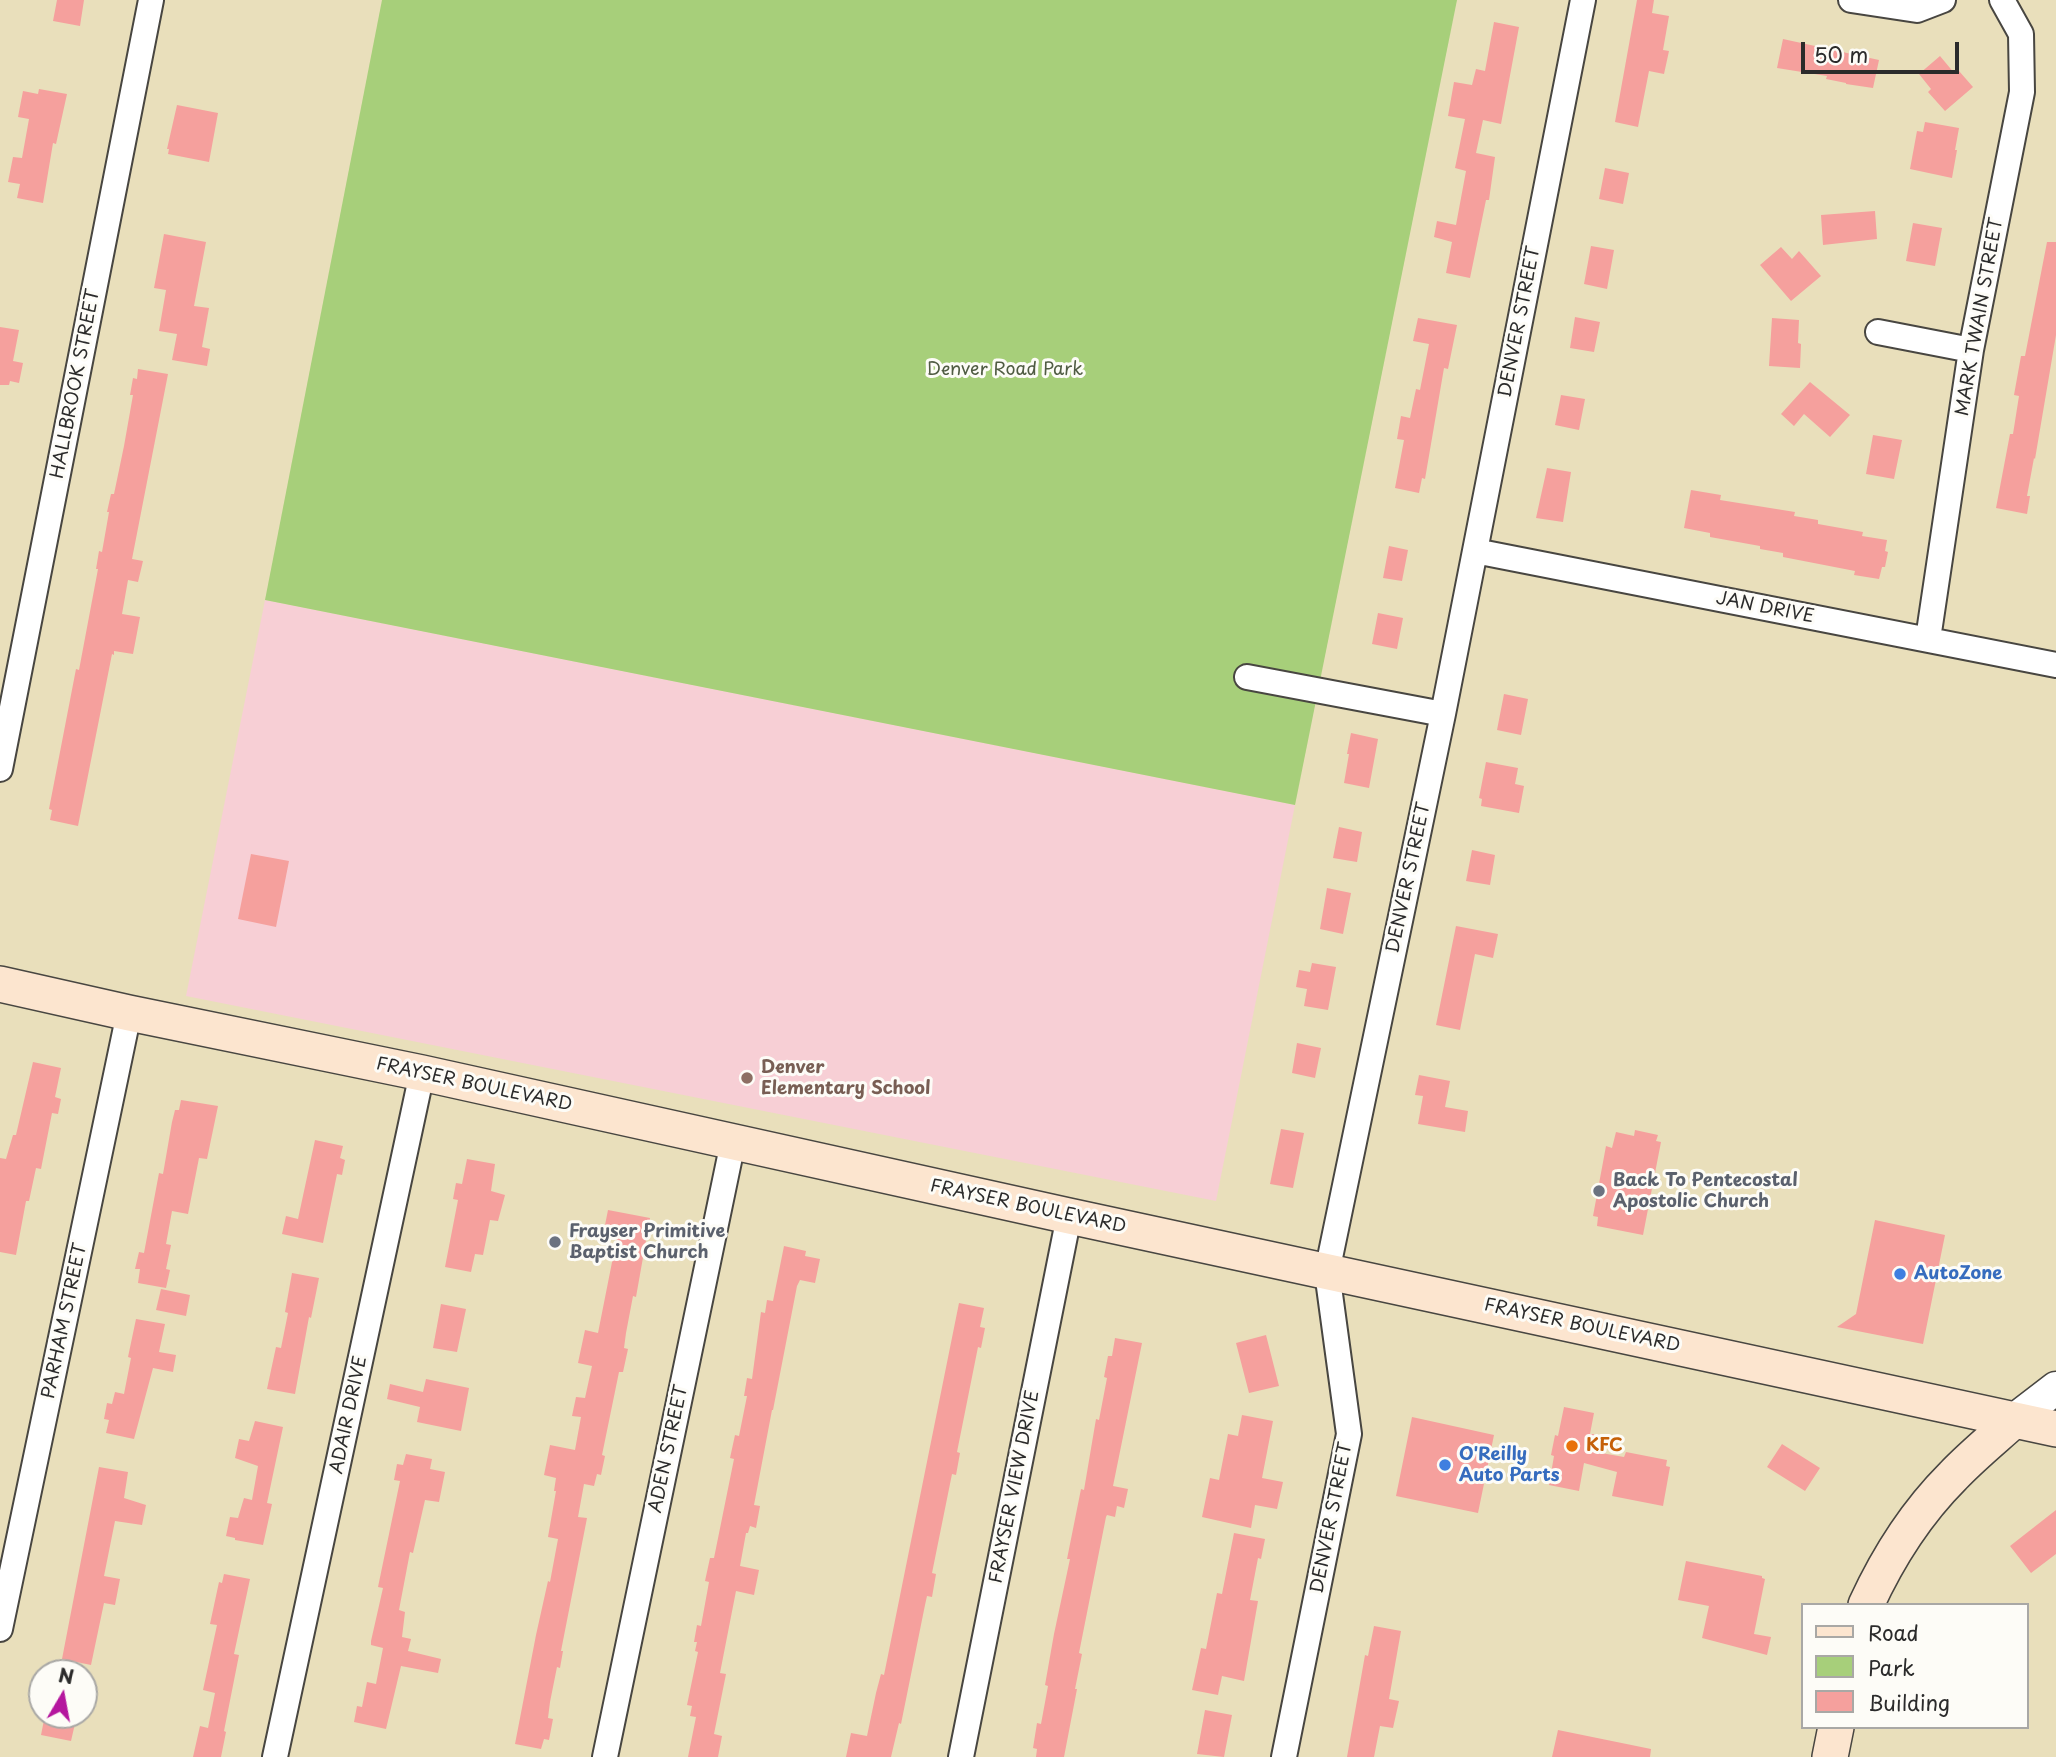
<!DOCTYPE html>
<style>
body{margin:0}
#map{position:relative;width:2056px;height:1757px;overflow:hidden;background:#e9dfbb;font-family:"Playpen Sans",sans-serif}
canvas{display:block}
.legend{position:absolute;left:1801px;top:1603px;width:228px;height:126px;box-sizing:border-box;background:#fdfcf7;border:2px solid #a9a8a5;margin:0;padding:9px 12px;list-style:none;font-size:21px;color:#2b2b2b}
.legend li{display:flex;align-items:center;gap:14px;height:35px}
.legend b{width:35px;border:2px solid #a9a8a5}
.north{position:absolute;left:28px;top:1659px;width:70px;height:70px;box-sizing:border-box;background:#fdfcf7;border:2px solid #a9a8a5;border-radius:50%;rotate:10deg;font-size:19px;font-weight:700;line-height:28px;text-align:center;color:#2b2b2b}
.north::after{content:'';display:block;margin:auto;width:24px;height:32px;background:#b5179e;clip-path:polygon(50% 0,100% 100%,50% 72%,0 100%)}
.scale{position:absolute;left:1801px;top:42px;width:158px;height:32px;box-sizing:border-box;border:4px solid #2b2b2b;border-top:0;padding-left:9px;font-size:21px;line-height:24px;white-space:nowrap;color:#2b2b2b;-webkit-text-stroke:5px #fdfcf7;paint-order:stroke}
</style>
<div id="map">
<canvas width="2056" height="1757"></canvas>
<ul class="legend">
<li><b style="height:9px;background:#fce5cf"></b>Road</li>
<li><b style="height:19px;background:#a7cf7a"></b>Park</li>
<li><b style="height:19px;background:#f5a09d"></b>Building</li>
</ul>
<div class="north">N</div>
<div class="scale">50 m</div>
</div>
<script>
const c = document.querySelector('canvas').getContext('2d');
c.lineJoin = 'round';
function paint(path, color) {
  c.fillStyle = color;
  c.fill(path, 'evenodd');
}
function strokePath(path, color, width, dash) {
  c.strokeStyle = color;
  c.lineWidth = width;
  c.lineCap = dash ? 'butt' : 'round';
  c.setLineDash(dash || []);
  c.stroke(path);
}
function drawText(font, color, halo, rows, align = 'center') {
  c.font = font + ' "Playpen Sans",sans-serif';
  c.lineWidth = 6;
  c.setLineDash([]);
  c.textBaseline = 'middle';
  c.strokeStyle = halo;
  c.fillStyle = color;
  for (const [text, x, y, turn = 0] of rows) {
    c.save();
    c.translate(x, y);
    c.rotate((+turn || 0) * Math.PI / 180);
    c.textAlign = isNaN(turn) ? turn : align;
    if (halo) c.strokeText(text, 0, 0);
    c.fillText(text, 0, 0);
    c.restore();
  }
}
paint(new Path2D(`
 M265 600 1295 805 1216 1201 186 996Z`), '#f7cfd5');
paint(new Path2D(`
 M382 0H1457L1295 805 265 600Z`), '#a7cf7a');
paint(new Path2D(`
 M57 0H84L80 26 53 21Z
 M1637 0H1654L1652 13 1669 16 1663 50 1669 51 1664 74 1649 71 1638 127 1615 122Z
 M1494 22 1519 27 1501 124 1483 120 1476 153 1495 157 1489 200H1486L1470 278 1446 273 1452 242 1434 237 1437 221 1456 225 1466 171 1455 168 1465 119 1448 116 1454 82 1472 85 1476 69 1485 71Z
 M1783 39 1879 60 1873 88 1846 84V83L1826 79 1827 76 1777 68Z
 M1940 56 1955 74 1959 71 1973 87 1945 111 1928 92 1931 89 1919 74Z
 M39 89 67 94 56 144 53 143 43 203 17 198 20 184 8 182 13 157 22 158 29 119 18 117 23 91 38 94Z
 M177 105 218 113 209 162 168 154 169 149H167Z
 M1925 122 1959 128 1955 150H1957L1952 178 1910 169 1917 131 1923 132Z
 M1605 168 1629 173 1623 204 1599 199Z
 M1875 211 1877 239 1823 245 1821 215Z
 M1913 223 1942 228 1935 266 1906 261Z
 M164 234 206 242 194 306 209 308 202 347 210 349 207 366 172 360 177 334 159 331 166 290 154 288Z
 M2047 242H2056V335L2035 459 2034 458 2027 496H2030L2027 514 1996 508 2010 434H2013L2019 396 2014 395 2021 356H2025Z
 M1591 246 1614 250 1607 289 1584 284Z
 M1781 247 1792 259 1799 251 1821 276 1791 301 1760 265Z
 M1575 317 1600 322 1594 352 1570 348Z
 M1418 318 1457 325 1448 369 1444 368 1425 479 1422 478 1419 493 1395 488 1404 440 1397 439 1401 416 1410 418 1416 389 1420 390 1429 344 1413 341Z
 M1772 318 1799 320 1798 343 1801 344 1800 368 1769 366Z
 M0 327 19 330 13 361 23 363 19 383 10 381 9 385H0Z
 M138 369 168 374 132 559 143 561 138 582 128 580 122 614 140 617 133 654 114 651V655L112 654 78 826 50 820 52 810 49 809 76 669 79 670 98 569H96L99 551 102 552 109 512H107L111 494H114L124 446 133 395H130L133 378 137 379Z
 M1810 382 1850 415 1830 437 1804 414 1794 426 1781 414Z
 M1561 395 1585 399 1579 430 1555 425Z
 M1873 435 1902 440 1894 479 1866 474Z
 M1547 468 1571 472 1563 522 1536 518Z
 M1691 490 1721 495 1720 500 1795 512 1794 516 1818 520V524L1863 532 1862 536 1887 540 1885 551 1888 552 1885 567H1882L1879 579 1854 575 1855 571 1783 557V553L1760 549V546L1710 537V533L1684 528Z
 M1389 546 1408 550 1402 581 1383 578Z
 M1378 613 1403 618 1397 649 1372 644Z
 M1504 694 1528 699 1521 735 1497 730Z
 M1351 733 1378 739 1369 788 1344 783 1349 754H1347Z
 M1486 762 1518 768 1515 784 1524 786 1519 813 1481 806 1482 799 1479 798Z
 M1339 827 1362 832 1357 862 1333 858Z
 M1472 850 1495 855 1490 885 1466 881Z
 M251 854 289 861 276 927 238 919Z
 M1327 888 1351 893 1343 934 1320 929Z
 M1456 926 1498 934 1493 958 1475 954 1460 1030 1436 1025Z
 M1312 963 1336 967 1328 1010 1304 1006 1307 989 1296 987 1299 970 1310 972Z
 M1297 1043 1321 1048 1315 1078 1292 1073Z
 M33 1062 61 1068 55 1097 61 1099 58 1114 52 1113 41 1169 36 1168 29 1201H26L16 1255 0 1252V1158L6 1159 13 1135H16Z
 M1419 1075 1450 1081 1445 1107 1468 1111 1465 1132 1418 1124 1423 1096 1415 1095Z
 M181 1100 218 1106 207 1159 199 1158 188 1214 172 1211 166 1244 171 1245 166 1269 170 1270 166 1288 138 1283 140 1269H135L139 1252 144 1253 159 1173 163 1174 172 1122 175 1110H179Z
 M1281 1129 1304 1133 1293 1188 1270 1184Z
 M1635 1130 1658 1135 1656 1141 1661 1142 1643 1235 1597 1226 1598 1217 1593 1216 1606 1146 1612 1148 1616 1132 1634 1136Z
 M315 1140 343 1146 340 1158 345 1160 342 1175 337 1174 323 1243 282 1234 286 1216 298 1219Z
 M467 1159 495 1164 491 1191 505 1195 498 1221 490 1220 483 1255 475 1254 471 1272 445 1267 458 1200 453 1199 456 1183 462 1184Z
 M608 1210 650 1218 636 1297 633 1296 626 1333 624 1348 628 1349 623 1372H619L602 1455 605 1456 601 1475 597 1474 594 1486 584 1484 578 1517 587 1518 561 1651H563L560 1668 557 1667 550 1702 548 1718 553 1719 549 1740 544 1739 541 1749 515 1744 536 1635 548 1581 550 1582 558 1539 548 1537 556 1491H554L556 1478 544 1475 550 1445 575 1450 581 1417 572 1416 576 1397 585 1398 592 1366 578 1363 585 1330 598 1333 617 1237 603 1235Z
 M1875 1220 1945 1235 1923 1344 1837 1327 1856 1314Z
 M784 1246 806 1251 805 1256 820 1259 815 1283 800 1280 797 1286 773 1410H772L754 1505 760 1506 756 1528 750 1526 748 1533H746L740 1566 759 1570 754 1595 736 1591 720 1673 726 1674 714 1734 722 1736 718 1757H688L696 1717 690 1716 692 1706 687 1705 698 1652 695 1651 697 1642H694L697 1625 701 1626 709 1582 705 1581 710 1558H714L734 1459 730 1458 735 1435 739 1436 747 1396H744L747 1378 752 1379 761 1312 765 1313 767 1300 773 1301Z
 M292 1273 319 1278 311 1318 309 1317 295 1394 267 1389 276 1347 281 1348 288 1313 285 1312Z
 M161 1289 190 1295 186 1316 156 1310Z
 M959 1303 984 1308 980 1327 985 1328 981 1348 978 1347 957 1452 960 1453 956 1475 952 1474 932 1573 936 1574 932 1597 927 1596 925 1605 901 1724 899 1723 891 1757H846L851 1733 867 1736 876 1693 881 1674 884 1675Z
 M441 1304 466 1309 457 1352 433 1348Z
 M136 1319 165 1324 159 1352 176 1355 173 1372 153 1368 134 1439 106 1433 109 1420 104 1419 107 1403 112 1404 115 1392 124 1394 131 1358 128 1357Z
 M1266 1335 1279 1386 1249 1393 1236 1343Z
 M1115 1338 1142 1343 1113 1486 1128 1489 1124 1508 1117 1506 1115 1517 1107 1515 1106 1517 1079 1653 1082 1654 1075 1689H1077L1064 1757H1036L1037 1749 1033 1748 1037 1723 1041 1724 1048 1686 1045 1685 1054 1634 1070 1559H1067L1081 1489 1084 1490 1096 1419 1099 1420 1107 1378 1104 1377 1108 1356H1112Z
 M426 1379 469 1388 461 1431 417 1422 420 1407 387 1399 390 1384 423 1392Z
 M1564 1407 1594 1413 1590 1434H1594L1590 1451 1624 1457 1626 1452 1667 1460 1666 1466 1670 1467 1663 1506 1612 1496 1617 1472 1584 1463 1579 1491 1549 1485 1554 1456 1551 1455 1555 1435 1558 1436Z
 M1242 1415 1273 1421 1262 1478 1283 1482 1277 1509 1255 1505 1251 1528 1202 1517 1210 1478 1219 1480 1228 1434 1238 1436Z
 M1412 1417 1494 1435 1478 1513 1396 1496Z
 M255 1421 283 1427 267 1503 272 1504 263 1545 235 1540V1538L226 1536 230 1517 238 1518 244 1498 252 1500 258 1466 235 1458 239 1439 249 1441Z
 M1782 1444 1820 1468 1805 1491 1767 1467Z
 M406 1454 432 1459 430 1469 445 1472 439 1502 425 1500 413 1553 410 1552 399 1610 405 1612 402 1637 411 1639 408 1651 441 1659 438 1673 401 1666 386 1729 354 1722 357 1706 362 1707 367 1682 376 1684 383 1648 371 1645V1641L383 1588 378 1587 400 1481 394 1480 397 1464 403 1465Z
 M99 1467 128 1472 124 1498 146 1505 142 1525 115 1521 104 1576 120 1579 115 1605 104 1603 91 1665 62 1659Z
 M2056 1510V1554L2031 1573 2010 1546Z
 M1234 1533 1265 1539 1261 1559 1258 1558 1250 1600 1258 1601 1244 1681 1222 1676 1218 1695 1192 1690 1201 1648 1206 1649 1217 1593 1222 1594Z
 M1686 1561 1762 1576V1578L1765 1579 1754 1634 1771 1637 1767 1655 1702 1638 1709 1606 1678 1600Z
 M224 1574 250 1579 234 1654 239 1655 224 1731 226 1732 221 1757H193L200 1726 208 1728 215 1693 203 1690 217 1625 210 1624 219 1582 222 1583Z
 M1374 1626 1401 1631 1389 1699 1399 1701 1393 1728 1380 1726 1374 1757H1347L1365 1655 1368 1656Z
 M1205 1710 1232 1715 1224 1757 1197 1754Z
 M45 1715H77L71 1741 41 1735Z
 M1558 1730 1651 1749 1650 1757H1552Z`), '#f5a09d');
const minor = new Path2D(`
 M1851 0 1917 10 1943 0
 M1878 332 1971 350
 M1475 551 2056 665
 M1928 639 1971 350 2022 92 2021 34 2002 0
 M1247 677 1443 714
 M0 769 151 0
 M0 1629 129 1013
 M275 1757 422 1073
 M605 1757 733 1142
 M961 1757 1069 1216
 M1284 1757 1349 1434 1327 1272 1443 714 1583 0`);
const tertiary = new Path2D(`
 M2013 1421 2056 1388`);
const secondary = new Path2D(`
 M0 984 129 1013 422 1073 1069 1216 2056 1429
 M1866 1605C1888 1557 1916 1513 1953 1476 1972 1456 1993 1439 2013 1421
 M1830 1757 1836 1727`);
strokePath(minor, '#484641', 28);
strokePath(tertiary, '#484641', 35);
strokePath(secondary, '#484641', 38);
strokePath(minor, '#fff', 24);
strokePath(tertiary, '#fff', 32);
strokePath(secondary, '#fce5cf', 35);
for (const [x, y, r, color] of [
 [747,1078,7,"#8d6e63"],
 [1599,1191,7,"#6b7280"],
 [555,1242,7,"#6b7280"],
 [1900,1274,7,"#3f7fe0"],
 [1572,1446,7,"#e8710a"],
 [1445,1465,7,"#3f7fe0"]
]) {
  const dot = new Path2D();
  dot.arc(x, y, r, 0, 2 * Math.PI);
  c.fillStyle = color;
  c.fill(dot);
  strokePath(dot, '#fdfcf7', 2.5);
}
drawText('18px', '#2b2b2b', '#fdfcf7', [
 ["MARK TWAIN STREET",1980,317,-80],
 ["DENVER STREET",1520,322,-79],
 ["HALLBROOK STREET",76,384,-79],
 ["JAN DRIVE",1765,608,11],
 ["DENVER STREET",1409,878,-78],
 ["FRAYSER BOULEVARD",474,1085,12],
 ["FRAYSER BOULEVARD",1028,1207,12],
 ["PARHAM STREET",65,1321,-78],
 ["FRAYSER BOULEVARD",1582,1326,12],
 ["ADAIR DRIVE",349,1415,-78],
 ["ADEN STREET",669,1449,-78],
 ["FRAYSER VIEW DRIVE",1015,1487,-79],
 ["DENVER STREET",1332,1518,-79]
]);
drawText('18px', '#505c43', '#fdfcf7', [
 ["Denver Road Park",1005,370]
]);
drawText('bold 18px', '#785e54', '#fdfcf7', [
 ["Denver",761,1068],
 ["Elementary School",761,1089]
], 'left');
drawText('bold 18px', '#5b616d', '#fdfcf7', [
 ["Back To Pentecostal",1613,1181],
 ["Apostolic Church",1613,1202],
 ["Frayser Primitive",569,1232],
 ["Baptist Church",569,1253]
], 'left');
drawText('bold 18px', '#366cbe', '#fdfcf7', [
 ["AutoZone",1914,1274],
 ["O'Reilly",1459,1455],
 ["Auto Parts",1459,1476]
], 'left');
drawText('bold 18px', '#c56008', '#fdfcf7', [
 ["KFC",1586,1446]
], 'left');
</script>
